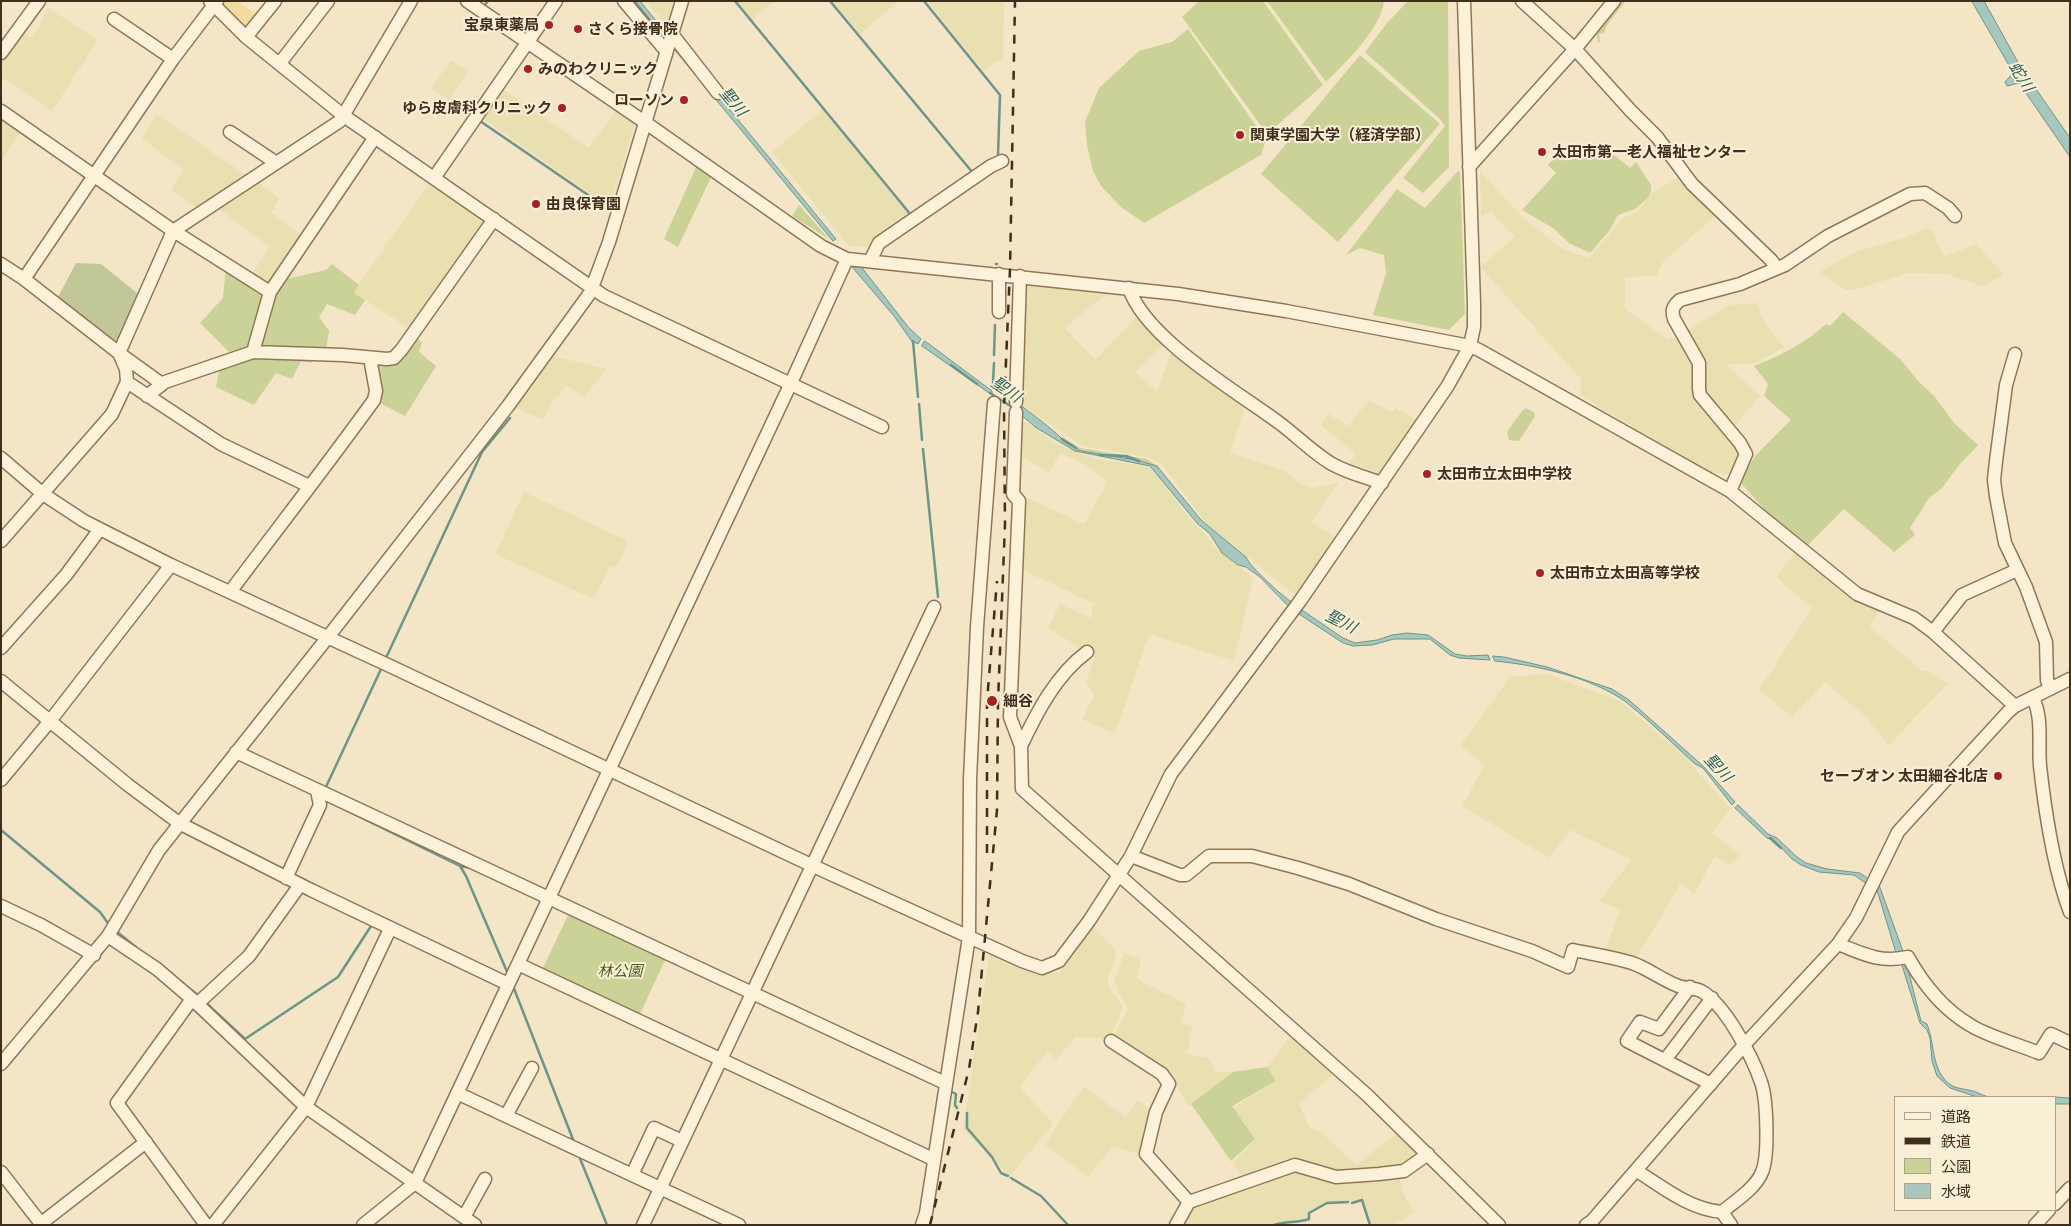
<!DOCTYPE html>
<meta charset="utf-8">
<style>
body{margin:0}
#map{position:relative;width:2071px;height:1226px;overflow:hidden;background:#f3e5c5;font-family:"Crimson Pro","Noto Sans JP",serif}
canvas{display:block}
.frame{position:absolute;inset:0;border:2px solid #3f2e1e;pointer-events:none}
.legend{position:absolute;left:1894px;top:1096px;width:162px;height:115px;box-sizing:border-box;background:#f9efd5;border:1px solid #afa28c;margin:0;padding:6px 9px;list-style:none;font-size:15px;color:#3f2e1e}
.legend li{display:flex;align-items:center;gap:10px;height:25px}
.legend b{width:25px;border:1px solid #afa28c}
</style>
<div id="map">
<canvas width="2071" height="1226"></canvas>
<div class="frame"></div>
<ul class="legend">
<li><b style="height:6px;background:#fcf2d9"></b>道路</li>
<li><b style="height:6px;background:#3f2e1e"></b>鉄道</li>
<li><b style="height:14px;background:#cbd297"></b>公園</li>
<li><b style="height:14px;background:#a7c6bd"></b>水域</li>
</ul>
</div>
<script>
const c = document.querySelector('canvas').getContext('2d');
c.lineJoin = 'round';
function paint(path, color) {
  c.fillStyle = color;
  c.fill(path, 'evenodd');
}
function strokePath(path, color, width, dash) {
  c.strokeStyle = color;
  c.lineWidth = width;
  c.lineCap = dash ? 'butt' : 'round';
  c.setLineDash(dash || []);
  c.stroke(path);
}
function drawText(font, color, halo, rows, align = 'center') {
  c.font = font + ' "Crimson Pro","Noto Sans JP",serif';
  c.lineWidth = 4;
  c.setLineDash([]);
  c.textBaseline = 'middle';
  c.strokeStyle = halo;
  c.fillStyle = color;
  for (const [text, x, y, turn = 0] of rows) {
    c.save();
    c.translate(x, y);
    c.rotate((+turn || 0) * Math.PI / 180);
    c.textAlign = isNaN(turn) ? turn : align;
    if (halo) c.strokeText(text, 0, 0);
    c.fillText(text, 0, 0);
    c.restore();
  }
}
paint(new Path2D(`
 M674 1 676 4 669 28 647 2Z
 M735 1H774L751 21Z
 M833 1H899L860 34Z
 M927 1H1004L1003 61H997L984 72Z
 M48 8 98 40 52 111 1 77V62L22 32 32 38Z
 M451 60 468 71 449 100 431 88Z
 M501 88 589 148 617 109 636 120 610 207 479 116Z
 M823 109 911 216 867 247 849 246 772 152Z
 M1 112 24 127 1 162Z
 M157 114 247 176 197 208 171 190 183 170 142 138Z
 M1480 171 1522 217 1563 249 1589 258 1623 218 1637 212 1653 192 1678 178 1716 215 1662 263 1657 276 1625 277V308L1668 340 1679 336 1699 365 1696 394 1742 453 1734 475 1710 472 1581 396V379L1480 267 1515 237 1491 212 1481 216Z
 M254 180 279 198 272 213 301 235 267 286 250 276 270 247 215 207Z
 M432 180 491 220 413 331 353 292Z
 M1926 228 1932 230 1944 256 1976 244 2004 275 1982 286 1947 274 1908 273 1854 290H1846L1819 272 1848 256 1867 248 1904 238Z
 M1024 281 1111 290 1065 328 1095 360 1142 312 1168 341 1136 372 1157 392 1174 346 1245 406 1230 453 1284 470 1299 483 1312 488 1339 482 1311 522 1338 539 1297 597 1206 523 1162 464 1148 457 1083 446 1019 403Z
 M1757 303 1763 320 1784 347 1755 363 1727 365 1760 396 1734 427 1708 397 1704 390 1707 362 1687 331 1728 305Z
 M553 356 606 369 584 397 566 385 559 396 554 398 543 420 516 408 515 403Z
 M1369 400 1392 413 1395 408 1417 420 1381 474 1349 463 1356 454 1321 425 1329 414 1348 426Z
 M1020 419 1059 445 1093 458 1143 466 1151 469 1185 512 1220 552 1253 578 1234 661 1149 634 1115 734 1082 719 1094 695 1086 682 1095 657 1048 628 1060 604 1091 618 1093 603 1021 569V495L1084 524 1107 482 1086 465 1060 453 1049 472 1019 455Z
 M524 492 628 541 616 568 610 566 594 599 495 554Z
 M1797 551 1880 609 1870 627 1923 671H1928L1947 684 1888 746 1867 718 1825 682 1792 717 1759 690 1812 608 1776 577Z
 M1547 674 1620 701 1686 758 1730 809 1712 833 1741 855 1730 865 1715 856 1694 894 1680 884 1636 959 1604 953 1620 910 1600 901 1631 860 1570 830 1549 858 1462 806 1485 765 1460 746 1510 677Z
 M1092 926 1115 949V959L1108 979 1109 988 1123 1006 1110 1039 1075 1037 1056 1060 1047 1052 1019 1087 1053 1123 1010 1177 963 1129 990 950 1038 972 1059 973Z
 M1124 953 1141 958 1137 979 1186 1004 1181 1023 1192 1026 1187 1054 1209 1058 1215 1072H1233L1201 1099 1188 1106 1171 1075 1111 1041 1128 1009 1114 982Z
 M1291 1036 1333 1075 1299 1104 1309 1127 1321 1132 1356 1165 1396 1134 1420 1156 1398 1172 1404 1195 1414 1212 1395 1225H1371L1362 1200 1327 1203 1308 1212 1310 1219 1270 1225H1179L1191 1204 1294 1168 1340 1174 1296 1163 1243 1179 1233 1163 1255 1139 1233 1108 1276 1081 1267 1067Z
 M1084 1087 1126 1117 1138 1100 1153 1113 1143 1155 1113 1146 1088 1177 1045 1145 1059 1122Z`), '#e9e0b1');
paint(new Path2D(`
 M1199 1H1263L1323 85 1267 134 1182 17Z
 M1267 1H1384C1381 29 1345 63 1326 82Z
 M1408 1H1448L1449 167 1423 193 1403 178 1445 126 1440 119 1365 52 1387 23Z
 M1620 1H1626L1607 25 1604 33 1599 34 1600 42H1598L1597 35H1594Z
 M1188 29 1266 140 1261 155 1144 223 1121 207 1101 186 1093 171 1087 145 1085 122 1099 88 1139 51 1172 42Z
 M1360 55 1440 124 1338 242 1261 174Z
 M1579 147C1586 154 1590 157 1600 153L1608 158 1614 155 1630 168 1636 162 1651 185V192L1648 198 1635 209 1618 215 1609 231 1590 253 1569 243 1553 228 1522 210 1556 173 1548 165 1561 150 1570 157Z
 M697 165 712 175 678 247 664 239Z
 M1457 172H1460L1465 314 1449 330 1373 315 1386 273 1384 255 1360 248 1346 255 1397 189 1425 208Z
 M799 205 829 239 792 216Z
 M332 264 359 285 354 293 365 300 355 315 327 304 319 317 329 331 326 350 314 355 311 363 301 361 292 379 276 373 254 405 216 387 221 362 253 352 277 281 326 270Z
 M226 267 264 292 250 348 229 352 200 323 223 298Z
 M1843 312 1900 359 1919 382 1935 397 1954 423 1978 445 1959 465 1942 488 1929 498 1910 528 1915 535 1894 552 1844 509 1808 545 1771 517 1742 484 1741 480 1755 456 1791 420 1764 396 1768 384 1754 366C1778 357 1807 342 1826 324L1830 326Z
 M414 335 422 343 419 352 436 366 405 416 374 400 378 361 394 358Z
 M1526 408 1534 412 1535 416 1519 441 1509 440 1507 432 1522 411Z
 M1062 437 1080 448 1147 459 1157 466 1081 451 1064 442Z
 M570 911 667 956 639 1016 542 970Z
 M1267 1067 1276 1081 1232 1106 1255 1139 1231 1161 1191 1104 1233 1072Z`), '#cbd297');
paint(new Path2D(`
 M223 1H238L259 17 247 31 219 6Z`), '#f1dba0');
paint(new Path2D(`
 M76 263 101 264 143 298 121 345 58 297Z`), '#c1c797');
const water = new Path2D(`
 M635 1H640L666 33 664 38Z
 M1972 1H1984L2020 66 2070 138V157L2019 83 2007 86 2005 82 2013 73Z
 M675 43 836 239 833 241 674 49Z
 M859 264 909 328 921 339 918 344 914 342 913 343 894 316 853 268Z
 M925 341 992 391V395L922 346Z
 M1019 404C1028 411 1061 435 1064 442L1081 451 1136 460 1157 466 1201 520 1246 557C1250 567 1282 596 1293 603L1290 608 1260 577 1246 567 1238 565 1222 553 1210 534 1197 523 1150 466 1075 451 1035 427 1019 413Z
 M1302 610 1343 638 1355 643 1377 640 1392 635 1407 633 1428 635 1455 654 1467 656 1488 655 1490 660 1459 658 1450 655 1430 639H1394L1372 645 1353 646 1343 643 1299 614Z
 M1493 656 1504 657 1547 667 1612 689 1629 700 1703 766 1735 802 1732 805 1703 768 1695 764C1672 743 1650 721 1626 702 1591 677 1536 665 1495 661Z
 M1738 805 1768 834 1777 838 1797 857 1806 863 1827 869 1860 873 1870 880 1867 884 1854 875 1819 872 1801 865 1792 859 1775 841 1767 838 1735 808Z
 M1879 885 1904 954 1897 956 1877 890Z
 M1906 961 1921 1021 1927 1024C1935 1043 1931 1072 1951 1085 1957 1089 1966 1089 1973 1091 1978 1093 1983 1095 1988 1097H1977L1950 1088 1937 1076 1932 1061 1930 1038 1927 1030 1920 1023 1901 962Z
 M2055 1097 2070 1098V1104H2055Z`);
paint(water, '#a7c6bd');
strokePath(water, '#6c958b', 1);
strokePath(new Path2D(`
 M634 1 660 33
 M735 1 911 215
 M830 1 973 173
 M924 1 1000 95 998 155
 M484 6 488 1
 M480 121 610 210
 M996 264H997
 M913 341 918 397
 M994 355 995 325
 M951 365 977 384
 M993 383 994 363
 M990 393 1015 409
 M919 404 922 440
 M1062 439 1076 448
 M923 449 938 597
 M1100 455 1126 456 1139 461
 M385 660 482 452 510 418
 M325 789 382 667
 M325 800 460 866 466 876 508 974
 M1 830 100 912 110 926
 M1770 838 1781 848
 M460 866 471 868
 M116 931 137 948
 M181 982 199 996
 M513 986 574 1142
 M204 1001 245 1039 338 977 373 923
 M950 1091 956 1094 955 1105 957 1108
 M967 1113V1128L992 1157 1001 1173 1008 1176
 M579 1156 607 1225
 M1011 1178 1041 1196 1068 1225
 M1352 1203 1362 1200 1370 1225
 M1274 1225C1286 1221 1298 1223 1309 1219V1213L1327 1203 1348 1202`), '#6c958b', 2.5);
const minor = new Path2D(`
 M210 1 246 37 344 116 604 296 882 427
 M467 1 646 123 821 246 847 259 1178 294 1286 311 1470 346 1479 350 1730 491 1857 594 1914 618 1933 632 2015 706
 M624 1 666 51
 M1522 1 1575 49 1630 110 1657 137 1692 184 1771 260 1776 267
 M114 19 173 59
 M672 34 718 93
 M246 37 275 1
 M1 53 39 1
 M280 63 328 1
 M1 111 172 230 270 292
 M230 132 275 162
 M1469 167 1575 49 1614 1
 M434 178 556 1
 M870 261 879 243 991 166 1002 161
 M1 264 24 279 119 353 126 369 127 382 112 414 1 541
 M24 279 173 59 217 1
 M1129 288C1145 338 1236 391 1278 422 1296 435 1313 453 1332 464 1348 473 1365 477 1382 483
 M999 312V274
 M253 352 270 292 375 137
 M2015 354 2006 385 1996 461 1994 480 1996 496 2005 543 2026 587 2046 642 2047 680 2050 689
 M127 382 221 444 309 486
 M162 384 119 353 173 231 340 121 411 1
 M147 396 165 382 253 352 343 355 387 359 394 358 402 349 494 219
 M1016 402 1020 276
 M1016 412 1013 494 1019 501 1010 717 1021 746 1022 789 1367 1095 1499 1225
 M1 458 43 494 84 521 171 565 390 666 811 865 1022 961 1042 968 1059 961 1089 921 1131 856 1171 774 1300 601 1447 387 1470 346 1474 327V304L1464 1
 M1730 491 1746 454 1740 443 1700 395 1699 389V363L1674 319C1671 310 1673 306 1680 300L1740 284 1785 265 1828 236 1910 194 1925 193 1948 208 1955 216
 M230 592C278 528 327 465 374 400L376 391 370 358
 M1933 632 1962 595 2017 570
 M1 648 66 575 100 529
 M1 681 128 785 179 823 311 890 508 984
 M2033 698C2043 718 2038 744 2040 766 2045 811 2054 870 2070 912
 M1021 746C1037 712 1056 675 1087 652
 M236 752 945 1083
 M1 780 50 721 171 565
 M1131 856 1180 875H1186L1209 856H1252L1298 868 1349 884 1436 919 1532 951 1568 967 1573 950C1592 954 1613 957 1632 963 1647 968 1661 979 1676 985 1684 989 1693 987 1701 991 1725 1004 1752 1056 1761 1082 1767 1098 1769 1156 1762 1172 1756 1188 1735 1201 1722 1212 1689 1209 1664 1188 1637 1171
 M286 878 320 805 317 791
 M1 906 41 925 94 955
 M108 936 157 969 192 999 306 1107 475 1225
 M1838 944C1864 954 1879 963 1908 957 1923 984 1943 1009 1970 1025 1987 1036 2020 1045 2039 1053L2051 1034 2070 1043
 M518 964 933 1159
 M1690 987 1659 1029 1640 1022 1627 1041 1711 1084
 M192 999 117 1103 206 1225
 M197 1004 249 956 300 885
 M1111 1041 1162 1074 1169 1084 1156 1112 1146 1154 1189 1202
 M1665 1060 1712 998
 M1 1064 108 936 159 850 328 637 508 406 590 293 609 242 682 1
 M457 1093 739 1225
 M506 1116 532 1068
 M1 1172 42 1225
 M632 1175 654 1128 682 1141
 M2055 1204 2070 1188
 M1722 1212 1731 1225
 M464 1217 485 1179
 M39 1225 146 1142
 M213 1225 306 1107 390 929
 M363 1225 415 1183 791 383 847 259
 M643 1225 934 607
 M922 1225 926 1213 969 937 970 779 977 627 994 403
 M1176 1225 1189 1202 1295 1165 1336 1177 1379 1174 1404 1171 1428 1154
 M1586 1225 1592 1221 1745 1044 1838 944 1856 918 1898 832 1907 822 2008 712 2015 706 2070 679
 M2035 1225 2049 1210`);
strokePath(minor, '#907659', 15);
strokePath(minor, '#fcf2d9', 12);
strokePath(new Path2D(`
 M987 853V701L997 581
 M930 1225 969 1069 978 1012 997 810 998 701 1005 524 1004 408 1010 269 1015 1`), '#3f2e1e', 2.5, [9, 9]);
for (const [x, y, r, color] of [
 [549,25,5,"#a52223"],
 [578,29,5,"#a52223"],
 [528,69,5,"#a52223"],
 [684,100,5,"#a52223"],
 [562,108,5,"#a52223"],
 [1240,135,5,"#a52223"],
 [1542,152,5,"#a52223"],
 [536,204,5,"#a52223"],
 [1427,474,5,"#a52223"],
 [1540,573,5,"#a52223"],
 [992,701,6,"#a52223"],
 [1998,776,5,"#a52223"]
]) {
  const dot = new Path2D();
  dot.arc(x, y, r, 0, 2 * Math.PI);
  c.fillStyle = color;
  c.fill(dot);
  strokePath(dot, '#f9efd5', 2);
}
drawText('bold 15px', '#3f2e1e', '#f9efd5', [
 ["宝泉東薬局",539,25,"right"],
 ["さくら接骨院",588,29],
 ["みのわクリニック",538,69],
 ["ローソン",674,100,"right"],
 ["ゆら皮膚科クリニック",552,108,"right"],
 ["関東学園大学（経済学部）",1250,135],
 ["太田市第一老人福祉センター",1552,152],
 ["由良保育園",546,204],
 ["太田市立太田中学校",1437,474],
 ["太田市立太田高等学校",1550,573],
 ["細谷",1003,701],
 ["セーブオン 太田細谷北店",1988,776,"right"]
], 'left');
drawText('italic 15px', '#4e5d22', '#f9efd5', [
 ["林公園",620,971]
]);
drawText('italic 16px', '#2c605c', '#f9efd5', [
 ["蛇川",2021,77,58],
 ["聖川",733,102,50],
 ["聖川",1006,390,34],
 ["聖川",1341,622,27],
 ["聖川",1718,768,47]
]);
</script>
